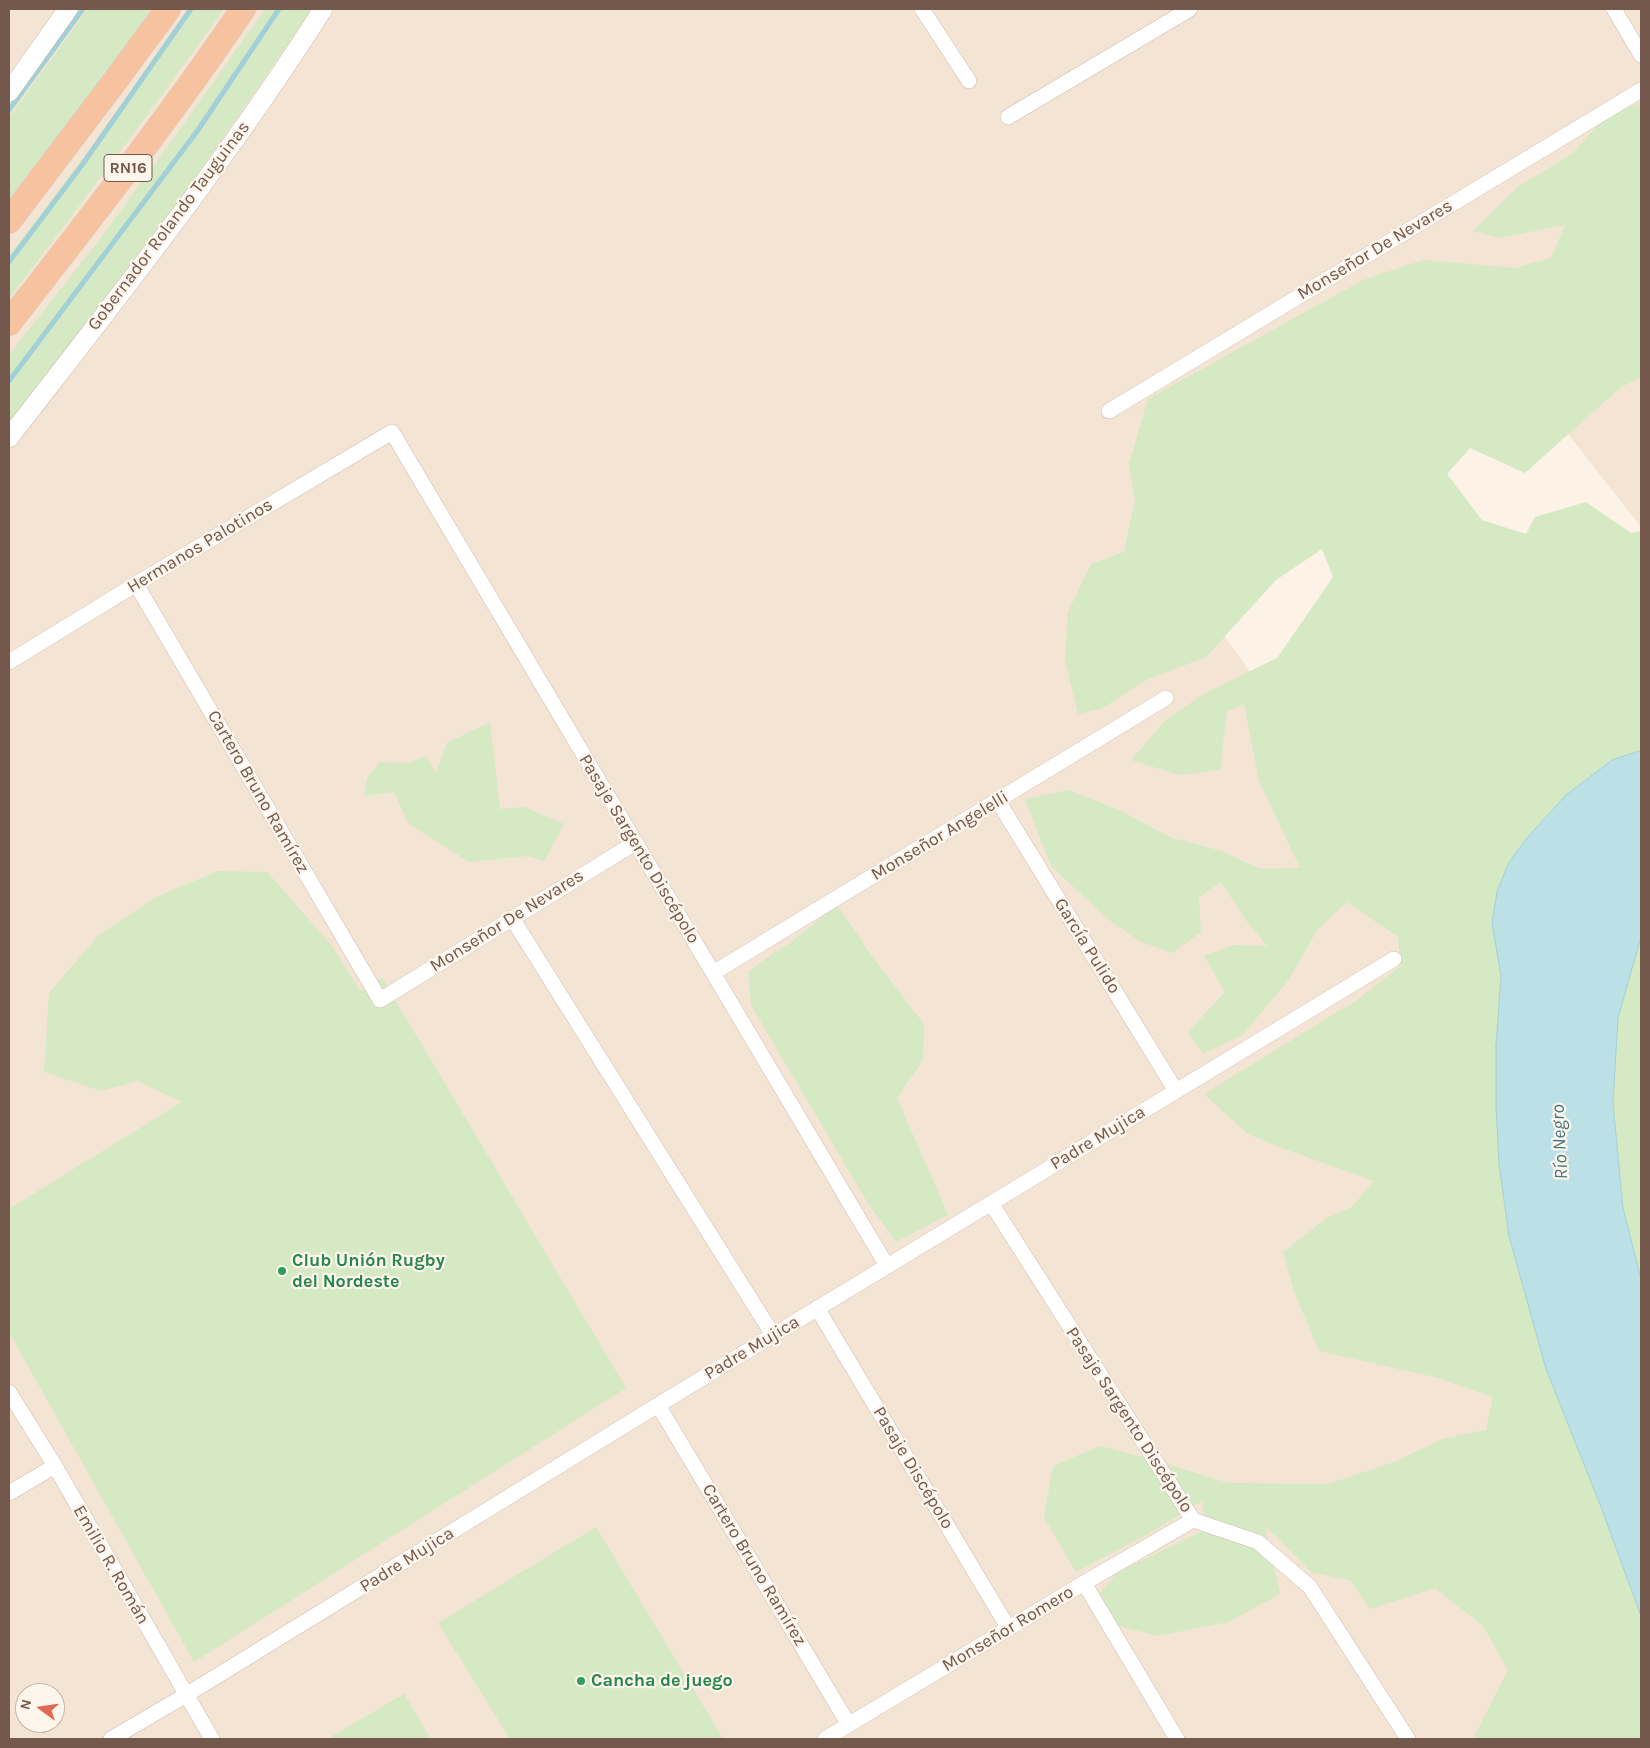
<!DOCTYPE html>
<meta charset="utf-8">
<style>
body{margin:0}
#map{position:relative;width:1650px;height:1748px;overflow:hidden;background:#fcf2e6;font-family:Karla,sans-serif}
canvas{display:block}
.frame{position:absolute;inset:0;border:10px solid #74584b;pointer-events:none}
.north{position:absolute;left:15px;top:1683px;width:50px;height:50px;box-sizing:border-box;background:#fef6ec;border:1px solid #c7b7ac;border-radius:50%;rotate:284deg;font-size:14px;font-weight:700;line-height:20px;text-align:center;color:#74584b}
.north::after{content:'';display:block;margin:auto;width:18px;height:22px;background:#e1694f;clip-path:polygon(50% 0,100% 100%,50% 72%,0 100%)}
</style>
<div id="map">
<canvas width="1650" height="1748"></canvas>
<div class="frame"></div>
<div class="north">N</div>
</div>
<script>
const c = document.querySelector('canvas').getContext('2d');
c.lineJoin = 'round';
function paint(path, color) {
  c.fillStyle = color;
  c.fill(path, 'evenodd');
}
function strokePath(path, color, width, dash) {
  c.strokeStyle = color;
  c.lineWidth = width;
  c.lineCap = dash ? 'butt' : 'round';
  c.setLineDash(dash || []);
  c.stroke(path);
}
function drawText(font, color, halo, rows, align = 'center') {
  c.font = font + ' Karla,sans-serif';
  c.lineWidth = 4.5;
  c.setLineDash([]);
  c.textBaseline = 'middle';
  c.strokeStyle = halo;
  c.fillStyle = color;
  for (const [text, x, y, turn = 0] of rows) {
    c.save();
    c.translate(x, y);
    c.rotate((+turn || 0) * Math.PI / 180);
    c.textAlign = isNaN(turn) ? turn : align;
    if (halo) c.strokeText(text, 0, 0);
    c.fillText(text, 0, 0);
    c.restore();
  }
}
paint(new Path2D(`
 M9 9H1641V527L1475 315 1164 552 1400 881 1573 1702 1517 1739H9ZM25 1693H55V1723H25Z`), '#f3e4d4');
paint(new Path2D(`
 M88 9H157L9 208V117Z
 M192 9H224L143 121 9 299V256L123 105Z
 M265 9H312L198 174 9 424V355L99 240 169 145Z
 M1641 103V378L1621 387 1525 473 1470 448 1447 474 1482 520 1526 534 1535 517 1586 502 1631 533 1641 531V751L1612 760 1566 795 1526 839 1508 864 1497 892 1492 923 1501 976 1496 1046V1106L1499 1164 1509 1236 1546 1369 1601 1507 1641 1616V1739H1473L1508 1670 1483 1626 1435 1588 1370 1609 1351 1581 1312 1572 1265 1526 1280 1594 1228 1622 1158 1636 1118 1626 1091 1603 1118 1572 1207 1529 1202 1501 1146 1535 1076 1572 1044 1517 1053 1466 1100 1446 1161 1462 1228 1483 1328 1484 1394 1462 1442 1439 1486 1430 1493 1397 1434 1377 1319 1351 1295 1294 1283 1252 1327 1218 1352 1207 1374 1181 1279 1147 1248 1134 1204 1094 1357 1000 1401 966 1398 937 1347 902 1318 929 1287 982 1242 1035 1203 1054 1188 1032 1225 992 1204 956 1234 945 1267 946 1246 920 1221 882 1199 897 1201 932 1172 953 1139 941 1108 919 1051 866 1025 799 1069 790 1123 812 1172 838 1222 851 1260 869 1300 868 1259 781 1244 704 1227 711 1220 770 1179 775 1131 760 1166 720 1205 693 1277 658 1333 577 1322 549 1276 580 1206 657 1144 681 1103 708 1078 714 1065 661 1068 612 1091 564 1124 552 1135 500 1129 464 1148 399 1363 280 1423 260 1515 268 1551 258 1565 225 1499 238 1473 231 1519 186 1572 154 1609 113Z
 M490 722 500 809 524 807 564 824 544 861 528 856 469 862 408 823 394 792 364 796 367 778 380 762 409 763 426 756 436 773 447 743Z
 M218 871 267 872 332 946 360 991 382 978 626 1388 194 1662 9 1332V1209L182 1102 138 1081 101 1091 44 1072 49 993 99 935 156 897Z
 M837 905 876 962 924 1024 923 1060 897 1098 948 1215 896 1242 866 1200 751 1005 748 971 795 939Z
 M1641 937V1279L1623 1208 1613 1104 1618 1018Z
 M596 1527 723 1739H510L438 1623Z
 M404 1694 431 1739H327Z`), '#d5e9c5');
const water = new Path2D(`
 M1641 751V937L1618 1018 1613 1104 1623 1208 1641 1279V1616L1601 1507 1546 1369 1509 1236 1499 1164 1496 1106V1046L1501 976 1492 923 1497 892 1508 864 1526 839 1566 795 1612 760Z`);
paint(water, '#bbe0e5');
strokePath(water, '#a1d0d6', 1);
strokePath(new Path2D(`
 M9 110 83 9
 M9 262 82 165 191 9
 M9 381 198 130 279 9`), '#a1d0d6', 5);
const minor = new Path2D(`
 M922 9 969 81
 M1614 9 1641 55
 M1008 117 1190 9
 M1109 411 1641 90
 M136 584 380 1000 635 843
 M9 662 136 584 392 432 887 1266
 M998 801 1176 1091
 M512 918 773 1335
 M713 973 1166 698
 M991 1203 1193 1520 1258 1542 1310 1587 1408 1739
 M817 1308 1009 1629
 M9 1392 55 1466 212 1739
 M658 1405 849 1725
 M9 1493 55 1466
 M1084 1583 1177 1739
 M111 1739 186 1695 658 1405 1394 959
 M825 1739 1084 1583 1193 1520`);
const tertiary = new Path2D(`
 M9 92 68 9
 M9 438C117 298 228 159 323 9`);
const trunk = new Path2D(`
 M9 221 115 81 168 9
 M9 323C89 220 170 117 243 9`);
strokePath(minor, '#cfbcaf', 16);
strokePath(tertiary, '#cfbcaf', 20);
strokePath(trunk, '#d8d0cd', 26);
strokePath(minor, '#fff', 15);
strokePath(tertiary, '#fff', 19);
strokePath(trunk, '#f6c2a0', 25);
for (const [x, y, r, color] of [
 [282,1271,5,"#2e9e5b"],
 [581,1681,5,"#2e9e5b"]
]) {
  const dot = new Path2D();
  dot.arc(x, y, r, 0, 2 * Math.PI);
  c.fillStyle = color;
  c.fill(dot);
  strokePath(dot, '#fef6ec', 2);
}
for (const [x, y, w] of [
 [128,168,48]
]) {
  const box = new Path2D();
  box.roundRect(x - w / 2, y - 13.5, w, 27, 4);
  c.fillStyle = '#fef6ec';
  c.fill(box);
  strokePath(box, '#74584b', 1);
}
drawText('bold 16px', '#74584b', null, [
 ["RN16",128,168]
]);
drawText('18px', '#74584b', '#fef6ec', [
 ["Gobernador Rolando Tauguinas",169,226,-53],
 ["Monseñor De Nevares",1375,250,-31],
 ["Hermanos Palotinos",200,546,-31],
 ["Cartero Bruno Ramírez",258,792,60],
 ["Monseñor Angelelli",940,836,-31],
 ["Pasaje Sargento Discépolo",639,849,59],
 ["Monseñor De Nevares",507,921,-32],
 ["García Pulido",1087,946,58],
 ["Padre Mujica",1098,1138,-31],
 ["Padre Mujica",752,1348,-31],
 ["Pasaje Sargento Discépolo",1129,1420,57],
 ["Pasaje Discépolo",913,1468,59],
 ["Padre Mujica",407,1560,-32],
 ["Emilio R. Román",111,1565,60],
 ["Cartero Bruno Ramírez",754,1565,59],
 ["Monseñor Romero",1008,1629,-31]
]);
drawText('bold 18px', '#27864d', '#fef6ec', [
 ["Club Unión Rugby",292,1261],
 ["del Nordeste",292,1282],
 ["Cancha de juego",591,1681]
], 'left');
drawText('italic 19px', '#43787f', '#fef6ec', [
 ["Río Negro",1560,1142,-93]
]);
</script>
